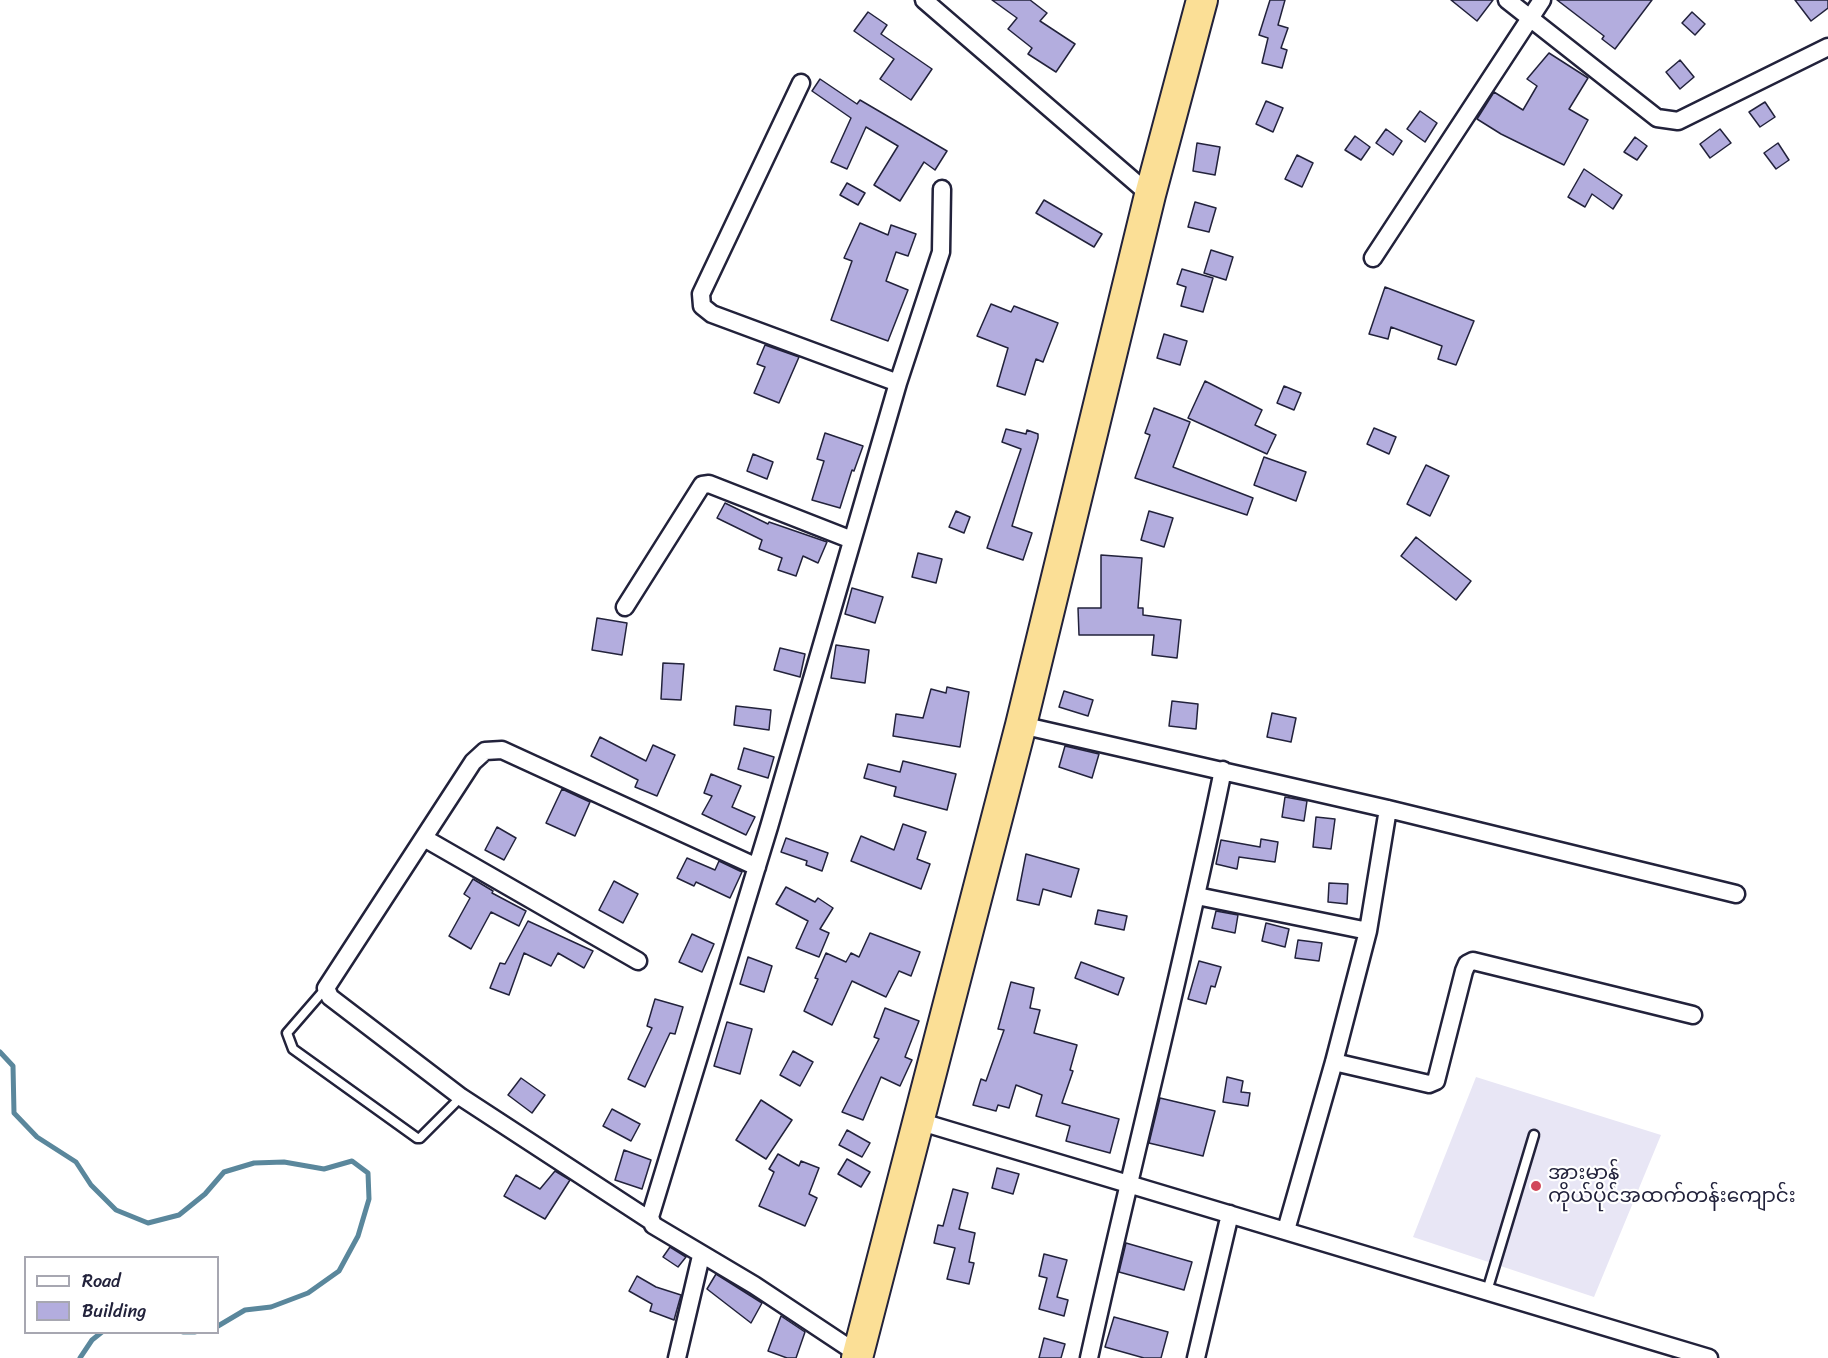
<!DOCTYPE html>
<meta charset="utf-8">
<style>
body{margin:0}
#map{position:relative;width:1828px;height:1358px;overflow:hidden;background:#fff;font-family:Sriracha,sans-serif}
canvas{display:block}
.legend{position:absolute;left:24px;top:1256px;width:195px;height:78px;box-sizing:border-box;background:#fff;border:2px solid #a7a7b1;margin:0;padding:8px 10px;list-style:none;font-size:18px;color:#22223b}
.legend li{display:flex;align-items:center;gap:12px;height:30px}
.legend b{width:30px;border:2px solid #a7a7b1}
</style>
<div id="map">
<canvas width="1828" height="1358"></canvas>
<ul class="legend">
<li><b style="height:8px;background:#fff"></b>Road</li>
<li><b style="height:16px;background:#b3adde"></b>Building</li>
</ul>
</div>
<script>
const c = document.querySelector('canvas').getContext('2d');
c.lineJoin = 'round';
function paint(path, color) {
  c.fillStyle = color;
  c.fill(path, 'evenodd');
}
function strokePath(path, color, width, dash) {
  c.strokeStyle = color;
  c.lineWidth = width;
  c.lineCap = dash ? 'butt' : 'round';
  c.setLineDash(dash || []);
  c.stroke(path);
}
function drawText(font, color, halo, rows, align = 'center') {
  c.font = font + ' Sriracha,"Noto Sans Myanmar",sans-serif';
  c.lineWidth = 4.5;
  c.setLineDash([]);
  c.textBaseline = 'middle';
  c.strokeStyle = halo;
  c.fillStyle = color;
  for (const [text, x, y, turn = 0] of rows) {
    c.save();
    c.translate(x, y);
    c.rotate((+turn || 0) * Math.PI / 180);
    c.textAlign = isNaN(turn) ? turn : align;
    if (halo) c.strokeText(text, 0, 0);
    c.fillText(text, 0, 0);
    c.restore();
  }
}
paint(new Path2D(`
 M1476 1077 1661 1135 1594 1297 1413 1237Z`), '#e8e6f5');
strokePath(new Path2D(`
 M0 1052 13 1066 14 1113 37 1137 76 1162 91 1185 116 1210 148 1223 179 1215 205 1194 224 1172 254 1163 284 1162 324 1169 352 1161 368 1173 369 1199 358 1236 339 1271 308 1293 271 1307 245 1310 218 1326
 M183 1332H195
 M80 1358 92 1340 102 1332`), '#5a879c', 5);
const building = new Path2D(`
 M992 0H1030L1047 13 1040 21 1075 44 1056 72 1028 54 1032 48 1008 29 1017 18Z
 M1270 0H1285L1278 25 1288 28 1281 48 1287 50 1282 68 1262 63 1268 38 1259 35Z
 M1451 0H1493L1477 21Z
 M1557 0H1652L1615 49 1602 39 1604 36Z
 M1795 0H1828V8L1811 21Z
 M868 12 887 25 881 34 932 69 911 100 880 79 894 59 854 31Z
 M1692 12 1705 24 1695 35 1682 23Z
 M1549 53 1588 78 1569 109 1588 120 1564 165 1501 134 1477 119 1494 92 1523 110 1537 86 1527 79Z
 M1680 60 1694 77 1680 89 1666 72Z
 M820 79 857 104 860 100 947 151 935 170 924 162 900 201 874 185 898 146 866 127 847 169 831 162 851 118 812 91Z
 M1266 101 1283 108 1273 132 1256 124Z
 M1765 102 1775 117 1760 127 1749 112Z
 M1420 111 1437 123 1425 142 1407 129Z
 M1386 129 1402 141 1393 155 1376 143Z
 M1720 129 1731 143 1710 158 1700 144Z
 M1355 136 1370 147 1361 160 1345 150Z
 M1635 137 1647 146 1637 160 1624 152Z
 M1197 143 1220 147 1215 175 1193 171Z
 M1778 143 1789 160 1776 169 1764 153Z
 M1297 155 1313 163 1302 187 1285 179Z
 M1584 169 1622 195 1613 209 1592 194 1585 207 1568 197Z
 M847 183 865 193 858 205 840 195Z
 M1044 200 1102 234 1094 247 1036 213Z
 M1195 202 1216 208 1209 232 1188 227Z
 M860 223 888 235 891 225 916 234 908 256 896 252 886 281 908 290 888 341 831 320 852 261 844 258Z
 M1211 250 1233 257 1226 280 1204 273Z
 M1182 269 1213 278 1203 312 1181 306 1186 287 1177 284Z
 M1385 287 1474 321 1456 365 1438 359 1442 346 1391 327 1388 339 1369 334Z
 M991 304 1011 312 1014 306 1058 323 1043 362 1036 359 1025 395 997 386 1008 348 977 336Z
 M1164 334 1187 341 1180 365 1157 358Z
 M765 345 799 357 779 403 754 393 765 367 757 364Z
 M1205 381 1262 410 1255 425 1276 435 1267 454 1188 418Z
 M1284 386 1301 393 1294 410 1277 403Z
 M1154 408 1190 422 1173 467 1253 498 1247 515 1135 478 1150 435 1145 433Z
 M1374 428 1396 437 1389 454 1367 444Z
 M1006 429 1026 434 1027 430 1038 434V438L1012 526 1032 533 1023 560 987 548 1021 449 1002 442Z
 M825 433 863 446 854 471 852 470 840 508 812 500 824 461 817 459Z
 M753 454 773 462 767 479 747 471Z
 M1264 457 1306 472 1296 501 1254 485Z
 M1426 465 1449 476 1430 516 1407 504Z
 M725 503 768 524 769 522 827 542 818 563 803 556 796 576 778 570 782 558 759 549 762 540 717 518Z
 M956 511 970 517 964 533 949 527Z
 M1149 511 1173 518 1164 547 1141 540Z
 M1416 537 1471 581 1456 600 1401 556Z
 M918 553 942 559 936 583 912 577Z
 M1101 555 1142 558 1138 608H1143V615L1181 620 1177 658 1152 655 1154 635H1079L1078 608H1101Z
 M852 588 883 597 875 623 845 614Z
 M597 618 627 623 622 655 592 650Z
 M836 645 869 650 865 683 831 678Z
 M780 648 805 654 800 677 774 670Z
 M663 663 684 664 681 700 661 699Z
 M947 687 969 692 960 747 893 736 896 714 923 718 931 689 946 693Z
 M1064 691 1093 700 1088 716 1059 707Z
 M1172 701 1198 704 1196 729 1169 726Z
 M736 706 771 710 769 730 734 725Z
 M1272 713 1296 718 1291 742 1267 737Z
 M600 737 646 761 653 745 675 755 657 796 635 787 638 780 591 756Z
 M1065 746 1099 754 1092 778 1059 767Z
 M744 748 774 757 768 778 738 769Z
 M903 761 956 774 947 810 894 796 896 787 864 778 868 764 900 772Z
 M711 774 741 786 732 807 755 817 746 835 702 814 712 796 704 793Z
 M562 789 590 802 575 836 546 823Z
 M1285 797 1307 801 1304 821 1282 817Z
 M1316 817 1335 819 1331 849 1313 847Z
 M903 824 926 832 917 859 930 864 921 889 851 861 861 836 894 850Z
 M497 827 516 838 504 860 485 850Z
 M786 838 828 853 822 871 806 865 807 861 781 852Z
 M1261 839 1278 842 1275 862 1239 857 1237 869 1216 864 1221 840 1260 847Z
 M1026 854 1079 869 1071 897 1043 889 1039 905 1017 900Z
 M687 858 715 870 719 861 742 872 730 898 696 882 694 886 677 878Z
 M473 879 493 891 492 893 526 911 519 926 491 912 471 949 449 936 470 898 464 894Z
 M614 881 638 894 623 923 599 910Z
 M1329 883 1348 884 1347 904 1328 902Z
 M786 887 815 902 818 898 833 908 820 929 829 933 819 957 796 948 808 921 776 904Z
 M1098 910 1127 916 1124 930 1095 924Z
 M1216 911 1238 915 1235 933 1212 928Z
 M528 921 593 951 584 968 558 953 551 966 524 953 509 995 490 988 500 963 505 964Z
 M1266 923 1289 929 1285 947 1262 941Z
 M870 933 920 952 911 976 899 971 886 997 852 981 832 1025 804 1011 818 979 815 978 826 953 846 962 851 953 859 957Z
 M692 934 714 944 702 972 679 962Z
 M1298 940 1322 943 1319 961 1295 958Z
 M748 957 772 966 764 992 740 984Z
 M1199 961 1221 967 1215 987 1211 986 1206 1004 1188 999Z
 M1081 962 1124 978 1118 995 1075 978Z
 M1011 982 1034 988 1030 1008 1040 1010 1034 1033 1077 1045 1070 1070 1073 1071 1062 1103 1119 1119 1110 1153 1066 1141 1070 1126 1036 1116 1042 1095 1016 1085 1009 1108 998 1105 996 1111 973 1105 981 1079 986 1081 1004 1030 998 1029Z
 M655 999 683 1007 675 1034 670 1033 645 1087 628 1079 652 1028 647 1026Z
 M885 1008 919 1021 905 1057 912 1060 900 1086 881 1077 863 1120 842 1112 879 1039 874 1037Z
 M727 1022 752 1029 740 1074 714 1066Z
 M793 1051 813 1062 800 1086 780 1075Z
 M1227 1077 1243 1081 1241 1092 1250 1093 1248 1106 1223 1102Z
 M521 1078 545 1095 532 1113 508 1095Z
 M1160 1098 1215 1111 1203 1156 1149 1143Z
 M761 1100 792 1120 766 1159 736 1140Z
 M612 1109 640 1124 631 1141 603 1126Z
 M847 1130 870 1143 862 1157 839 1145Z
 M624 1150 651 1160 642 1189 615 1180Z
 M778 1154 799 1166 801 1161 819 1168 809 1194 817 1198 805 1226 759 1206 774 1172 769 1169Z
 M847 1159 870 1172 861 1187 838 1174Z
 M997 1168 1019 1174 1013 1194 992 1188Z
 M555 1171 570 1180 545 1219 504 1196 516 1175 540 1189Z
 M953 1189 968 1193 959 1229 975 1233 969 1262 974 1263 969 1284 947 1279 955 1248 934 1243 938 1225 943 1226Z
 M1126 1243 1192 1262 1184 1290 1119 1272Z
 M670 1247 686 1257 678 1267 663 1257Z
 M1044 1254 1067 1260 1057 1297 1068 1300 1064 1316 1039 1309 1047 1278 1039 1276Z
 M716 1274 762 1303 751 1323 707 1289Z
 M637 1276 656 1287 681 1295 674 1320 650 1311 652 1304 629 1291Z
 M781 1316 805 1332 796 1358H787L768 1351Z
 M1114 1317 1168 1332 1161 1358H1144L1105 1347Z
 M1044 1338 1065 1344 1061 1358H1039Z`);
paint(building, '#b3adde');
strokePath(building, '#22223b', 1.5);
const lane = new Path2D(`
 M326 988 287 1033 293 1049 417 1138H420L461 1097
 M1487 1291 1534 1135`);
const street = new Path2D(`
 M924 0 1150 195
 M1507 0 1657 118 1678 121 1828 47
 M801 83 701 294 702 306 712 314 898 383
 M1373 258 1542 0
 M625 607 702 485 709 484 852 540
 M1021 725 1388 809 1736 894
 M424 838 638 961
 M1197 896 1368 931
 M1334 1062 1429 1084 1436 1081 1464 971 1467 964 1473 961 1693 1015
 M918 1121 1709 1358
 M651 1221 461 1097 330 997 326 988 473 762 485 751 502 750 757 867
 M1286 1230 1334 1062 1368 931 1388 809
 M858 1354 754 1285 653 1225 650 1217 769 827 898 383 941 252 942 189
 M677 1358 701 1256
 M1089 1358C1132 1162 1183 967 1223 770
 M1196 1358 1230 1214`);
const highway = new Path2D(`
 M857 1358 1021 725 1150 195 1202 0`);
strokePath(lane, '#22223b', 13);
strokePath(street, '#22223b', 21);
strokePath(highway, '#22223b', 34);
strokePath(lane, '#fff', 8);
strokePath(street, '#fff', 16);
strokePath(highway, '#fbdf96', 30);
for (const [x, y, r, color] of [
 [1536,1186,6,"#d1495b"]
]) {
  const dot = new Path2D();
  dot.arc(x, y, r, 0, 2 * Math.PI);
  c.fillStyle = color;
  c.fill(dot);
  strokePath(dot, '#fff', 2);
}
drawText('20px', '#22223b', '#fff', [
 ["အားမာန်",1548,1174],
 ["ကိုယ်ပိုင်အထက်တန်းကျောင်း",1548,1197]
], 'left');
</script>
